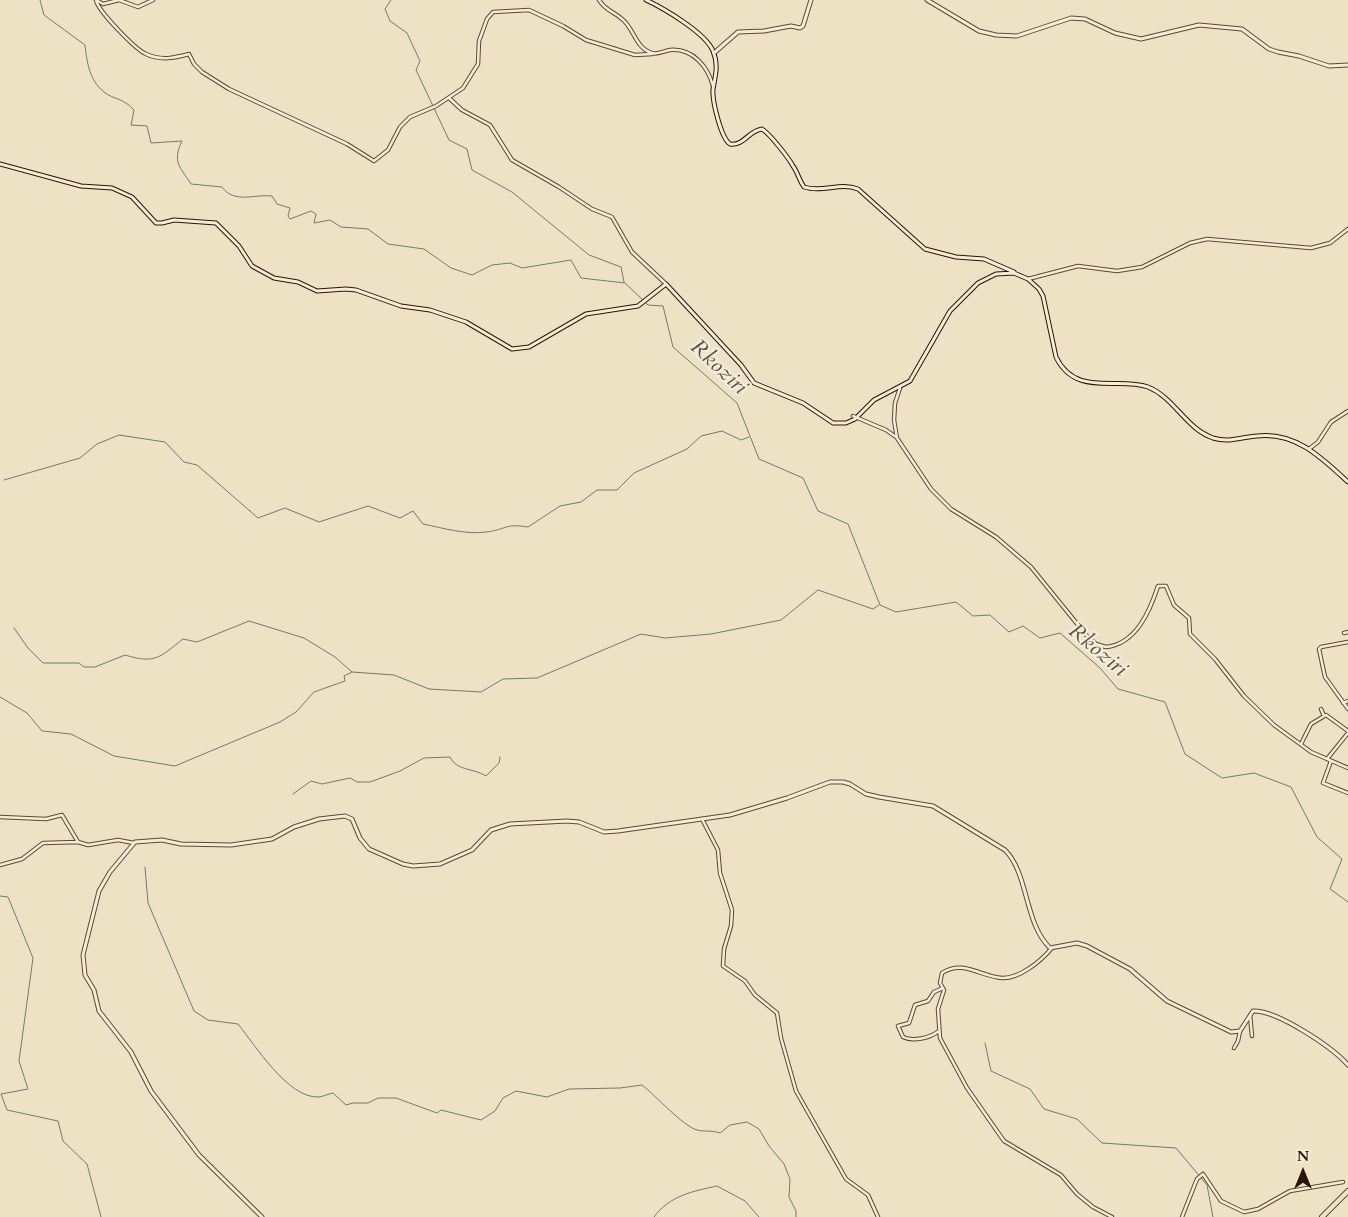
<!DOCTYPE html>
<style>
body{margin:0}
#map{position:relative;width:1348px;height:1217px;overflow:hidden;background:#eee2c5;font-family:Cardo,serif}
canvas{display:block}
.north{position:absolute;left:1278px;top:1147px;width:50px;height:50px;-webkit-text-stroke:4px #f4ecd9;paint-order:stroke;rotate:0deg;font-size:14px;font-weight:700;line-height:20px;text-align:center;color:#2c1500}
.north::after{content:'';display:block;margin:auto;width:18px;height:22px;background:#2c1500;clip-path:polygon(50% 0,100% 100%,50% 72%,0 100%)}
</style>
<div id="map">
<canvas width="1348" height="1217"></canvas>
<div class="north">N</div>
</div>
<script>
const c = document.querySelector('canvas').getContext('2d');
c.lineJoin = 'round';
function strokePath(path, color, width, dash) {
  c.strokeStyle = color;
  c.lineWidth = width;
  c.lineCap = dash ? 'butt' : 'round';
  c.setLineDash(dash || []);
  c.stroke(path);
}
function drawText(font, color, halo, rows, align = 'center') {
  c.font = font + ' Cardo,serif';
  c.lineWidth = 4.5;
  c.setLineDash([]);
  c.textBaseline = 'middle';
  c.strokeStyle = halo;
  c.fillStyle = color;
  for (const [text, x, y, turn = 0] of rows) {
    c.save();
    c.translate(x, y);
    c.rotate((+turn || 0) * Math.PI / 180);
    c.textAlign = isNaN(turn) ? turn : align;
    if (halo) c.strokeText(text, 0, 0);
    c.fillText(text, 0, 0);
    c.restore();
  }
}
strokePath(new Path2D(`
 M40 0 44 15 85 45C87 62 89 80 104 92 114 100 122 97 134 110L131 125 147 126 151 143 182 141C172 162 180 167 191 184L222 187C234 204 254 194 272 196L277 204 290 208 288 216 290 219 311 211 316 214 314 223 330 220 341 227 368 229 388 244 424 249 451 268 472 275 492 265 510 263 522 268 571 260 581 278 625 283 648 305 663 306 673 347 737 403 759 459 803 478 818 511 848 524 880 605 896 612 956 602 973 616 990 615 1009 632 1023 626 1040 638 1060 633 1100 668 1118 689 1165 702 1185 754 1222 778 1254 773 1291 787 1317 837 1342 859 1330 889 1348 902
 M391 0 385 9 390 21 407 33 420 61 416 70 449 140 467 149 472 170 512 192 589 255 621 267 624 282
 M4 480 80 458 97 444 119 435 165 442 184 462 197 465 258 518 285 508 319 522 368 506 400 518 413 511 423 524C443 528 466 535 486 532 506 530 504 523 528 527L560 506 581 502 597 490H617L634 473 687 449 701 436 722 431 741 440 749 437
 M14 628 28 648 43 663H79L84 667H95L125 655C155 664 159 658 183 639L197 642 249 621 304 638 335 657 352 672 394 675 429 689 481 692 503 679 537 678 641 634 665 638 711 634 781 620 818 590 873 609 879 605
 M0 697 27 713 42 731 71 734 114 756 175 766 280 722 296 712 314 692 345 681 344 676 352 672
 M293 794 311 781 322 784 350 778 357 782H370L400 771 424 758 450 757C456 771 474 768 486 776L499 763 500 757
 M145 867 148 903 194 1011 208 1020 238 1024C255 1045 288 1098 318 1097 322 1097 328 1094 333 1093L346 1105 353 1103H368L378 1098H396L437 1113 441 1110 481 1120 495 1111 503 1098 516 1091 547 1097 569 1089 620 1088 642 1085C655 1095 683 1126 697 1130 705 1132 711 1130 720 1133L730 1125 747 1122 759 1129 769 1146 784 1164 790 1179 789 1197 796 1211V1217
 M0 896 8 897 33 958 19 1061 28 1089 1 1094 7 1110 58 1121 63 1141 87 1164 101 1217
 M985 1043 991 1071 1030 1089 1044 1109 1077 1119 1102 1143 1176 1148 1207 1185 1213 1217
 M654 1217C669 1196 693 1191 717 1186L745 1201 759 1217`), '#6f7a70', 1);
const minor = new Path2D(`
 M96 0C98 11 135 49 146 54 161 61 174 58 189 54L194 64 202 72 229 89 347 144 374 161 388 150 400 127 410 117 436 106 463 88 478 64 479 41 487 19 493 12 529 10 563 26 586 40 635 55 652 54
 M96 0 103 4 119 0 138 7 153 0
 M599 0C606 11 613 11 622 19 634 28 635 48 652 53 657 55 664 51 670 50 693 48 708 67 713 86
 M449 98 462 110 490 125 512 160 559 187 592 209 612 217 632 252 666 284
 M1028 279 1078 266 1117 271 1142 267 1190 243 1207 239 1311 248 1330 243 1348 229
 M900 388 895 403 894 420 897 438 931 489 951 509 996 537 1031 567 1087 636 1096 644 1106 647C1136 644 1150 611 1158 586H1166L1174 605 1189 618 1190 634 1215 659 1244 696 1274 725 1311 752 1348 768
 M853 416 886 430 896 437
 M1309 449 1318 442 1331 422 1348 411
 M1344 633 1348 632
 M1348 642 1321 647 1319 649 1325 677 1348 709
 M1343 703 1348 701
 M1321 709 1324 716
 M1301 744 1311 724 1326 715 1348 731
 M1327 759 1348 733
 M1331 761 1323 783 1348 793
 M0 817 46 819 62 815 78 842 88 845 118 840 134 843
 M702 819 718 850 720 873 732 910 731 926 724 949 723 966 745 981 755 995 777 1013 781 1038 796 1091 846 1179 868 1195 878 1217
 M0 865 22 859 43 843 78 842
 M1051 949C1041 961 1019 979 1002 978 981 977 963 959 942 973L940 983 944 990 938 1009 940 1038 967 1088 1004 1141 1061 1175 1077 1194 1093 1207 1112 1217
 M1250 1015 1252 1036
 M939 1031C930 1038 913 1042 903 1037L898 1026 909 1023 915 1005 928 1001 934 992 943 988
 M1234 1048 1238 1041 1240 1031
 M1182 1217 1197 1179 1203 1174 1221 1201 1244 1212 1258 1209 1290 1191 1343 1182`);
const tertiary = new Path2D(`
 M927 0 979 31 996 35 1017 36 1071 18 1085 19 1115 33 1141 39 1199 25 1242 29 1269 49 1278 52 1299 56 1329 66 1348 65
 M714 53 738 32 764 31 791 26 800 28 803 26 811 0
 M262 1217 199 1155 151 1091 131 1052 99 1011 94 990 85 975 83 955 99 891 110 872 135 842 162 840 181 844 231 845 272 839 294 827 319 819 345 816 352 819 360 838 369 849 403 864 413 866 440 864 472 850 491 830 510 824 567 821 579 822 604 832 618 831 730 815 787 798 830 782H843L850 784 866 794 879 797 933 806 1005 850C1029 874 1024 923 1050 948L1077 943 1087 946 1130 969 1167 1001 1231 1032 1240 1031 1253 1011C1277 1010 1332 1047 1348 1065`);
const secondary = new Path2D(`
 M646 0C663 8 706 33 713 51 719 65 715 77 713 89 712 101 721 138 730 144 744 146 748 131 762 129 770 134 788 157 793 166 798 173 799 180 804 187 822 193 840 182 858 189L925 249 956 257 984 259 1014 272
 M0 164 81 186 112 188 132 197 156 223H162L174 220 216 223 239 246 252 266 274 278 298 282 317 291 346 289 356 290 401 306 430 310 466 322 512 349 529 347 586 314 638 306 666 284 741 365 754 383 803 403 833 423H846L855 419 874 400 910 381 950 311 978 283 996 274 1014 273 1028 279 1039 289 1043 296 1056 357C1076 398 1118 376 1148 387 1175 398 1185 428 1213 438 1230 443 1241 437 1257 436 1295 431 1322 458 1348 482`);
const primary = new Path2D(`
 M1322 1217 1348 1191`);
strokePath(minor, '#5c4831', 4.5);
strokePath(tertiary, '#5c4831', 5);
strokePath(secondary, '#2c1500', 5);
strokePath(primary, '#2c1500', 6);
strokePath(minor, '#f4ecd9', 2.5);
strokePath(tertiary, '#f4ecd9', 3);
strokePath(secondary, '#f4ecd9', 3);
strokePath(primary, '#eee2c5', 4.5);
drawText('italic 22px', '#535041', '#f4ecd9', [
 ["Rkoziri",718,368,43],
 ["Rkoziri",1097,651,40]
]);
</script>
